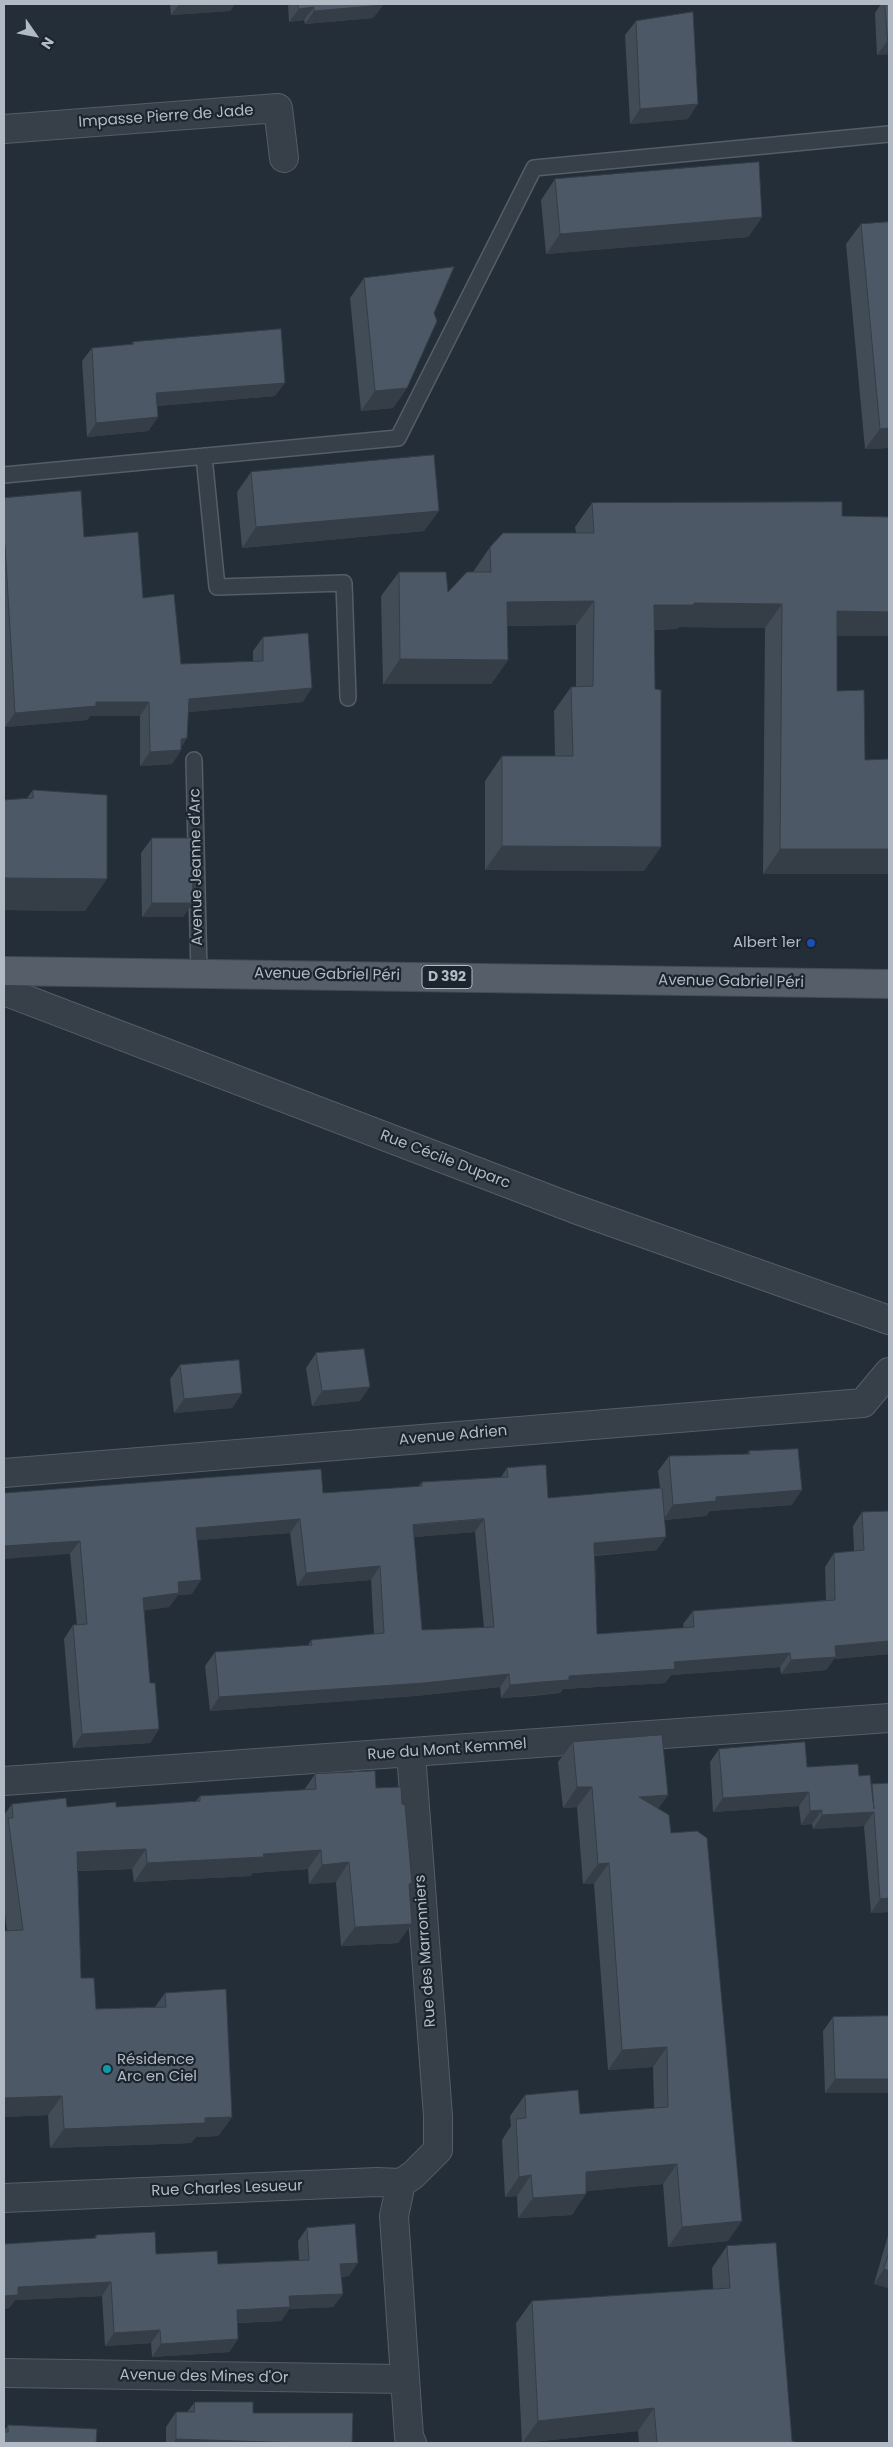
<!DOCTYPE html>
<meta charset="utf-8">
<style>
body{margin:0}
#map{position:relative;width:893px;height:2447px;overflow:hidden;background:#232e39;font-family:Poppins,sans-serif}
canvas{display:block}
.frame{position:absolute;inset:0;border:5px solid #b2bac5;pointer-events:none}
.north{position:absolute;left:10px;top:10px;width:50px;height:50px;-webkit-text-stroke:4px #1c242e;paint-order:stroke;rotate:123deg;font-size:14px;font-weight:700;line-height:20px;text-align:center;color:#b2bac5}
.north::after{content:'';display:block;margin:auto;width:18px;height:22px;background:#b2bac5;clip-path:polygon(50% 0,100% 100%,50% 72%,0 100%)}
</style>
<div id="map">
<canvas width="893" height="2447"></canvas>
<div class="frame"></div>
<div class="north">N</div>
</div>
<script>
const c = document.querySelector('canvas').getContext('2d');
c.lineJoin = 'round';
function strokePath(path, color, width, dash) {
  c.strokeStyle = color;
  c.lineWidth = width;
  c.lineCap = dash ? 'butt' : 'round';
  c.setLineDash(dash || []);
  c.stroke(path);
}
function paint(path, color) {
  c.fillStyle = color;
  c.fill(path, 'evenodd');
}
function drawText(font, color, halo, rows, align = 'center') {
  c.font = font + ' Poppins,sans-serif';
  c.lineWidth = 4.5;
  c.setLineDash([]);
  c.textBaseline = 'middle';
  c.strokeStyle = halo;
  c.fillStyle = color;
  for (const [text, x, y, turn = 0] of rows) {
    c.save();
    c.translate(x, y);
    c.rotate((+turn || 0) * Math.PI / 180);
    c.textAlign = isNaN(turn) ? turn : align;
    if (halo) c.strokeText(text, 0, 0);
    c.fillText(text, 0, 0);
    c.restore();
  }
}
const service = new Path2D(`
 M204 456 217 587 344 583 348 698
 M4 475 398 438 534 168 889 134
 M194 760 199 973`);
const minor = new Path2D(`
 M4 129 278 108 284 158
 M4 991 575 1209 889 1320
 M4 1473 863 1403 889 1372
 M4 1781 889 1718
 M401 2183 394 2216 409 2437 412 2443
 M4 2198 377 2182 401 2183 413 2175 438 2150V2116L411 1753
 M4 2373 404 2379`);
const primary = new Path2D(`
 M4 971 889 984`);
strokePath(service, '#555d67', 18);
strokePath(minor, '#555d67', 30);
strokePath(primary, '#434b55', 30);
strokePath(service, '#373f49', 15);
strokePath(minor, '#373f49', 28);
strokePath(primary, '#555e69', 28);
paint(new Path2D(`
 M170 4H235L230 11 171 15Z
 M288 4H382L383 5 373 18 305 24 304 20 289 22Z
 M881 4H889V54L877 55 875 13Z
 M636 21 688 119 630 124 625 35Z
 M555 179 762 217 748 237 546 254 541 200Z
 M861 224 889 448 865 449 846 244Z
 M364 278 434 313 407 388 393 408 361 411 350 298Z
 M133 342 275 396 157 406 158 417 148 431 87 437 82 361 92 348 131 345Z
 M251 472 424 531 242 548 237 492Z
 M4 498 84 537 143 598 181 664 253 661V651L263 637 303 702 188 712 187 738 181 747V750L172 764 140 766V716H90L87 720 5 727 4 699Z
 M592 503 842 516 889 517V636H837V691L865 760 889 759V874H763L765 628 679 627 677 629 654 630 644 871 485 870V781L502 756H555L554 711 571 687H576V625L507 626 508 660 491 684H383L381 596 399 572 448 592 473 572 490 547 576 533 575 527Z
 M33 790 85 911 4 910V800L27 798Z
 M152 838 193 903 183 917H142L141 853Z
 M316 1353 360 1401 312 1406 306 1368Z
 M180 1365 242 1393 232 1408 174 1413 170 1379Z
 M749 1451 792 1505 710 1511 706 1516 664 1520 657 1550 595 1556 597 1634 684 1628 683 1624 693 1611 826 1600 825 1567 834 1553 854 1551 853 1526 862 1512 889 1511V1654L834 1659 826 1670 781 1674 780 1667 671 1675 665 1683 563 1689 560 1693 533 1696 501 1698 500 1687 415 1696 210 1711 205 1666 215 1652 308 1645 311 1640 374 1634 371 1580 297 1586 290 1533 197 1540 192 1594 178 1595 169 1607 144 1610 150 1683 159 1729 150 1743 73 1748 64 1639 73 1625H77L70 1554 4 1493H323L418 1487 422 1482 501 1477 507 1468 548 1498 660 1488 658 1471 669 1456 747 1454ZM475 1532 484 1628 422 1630 414 1537Z
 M573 1742 668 1795 658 1808 671 1833 728 2241 668 2247 663 2184 586 2191 572 2215 518 2218 517 2196 505 2197 502 2140 511 2126 510 2116 525 2095 580 2114 654 2108 653 2067 608 2070 594 1884H583L577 1807 563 1808 558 1762Z
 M719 1749 807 1767 859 1776 871 1785 889 1783V1912L871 1913 864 1826 813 1829 812 1824 801 1825 799 1806 713 1812 710 1762Z
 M315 1774 376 1788 402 1804 409 1887 398 1943 341 1946 336 1882 309 1884 308 1869 253 1873 250 1876 134 1882 132 1869 78 1871 81 1978 96 2009 155 2007 165 1993 232 2117 218 2136 196 2137 191 2143 50 2148 48 2115 4 2117V1931H7L4 1906V1815L12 1804 67 1807H116L196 1801 200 1796 304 1790Z
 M889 2016 825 2093 823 2031 833 2017Z
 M307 2228 349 2276 341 2277 343 2294 333 2307 289 2309 281 2321 238 2323V2339L229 2352 152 2357 151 2343 105 2346 102 2296 15 2300 9 2308 4 2309V2244L94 2239 96 2235 156 2254 218 2264 299 2260 298 2241Z
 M889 2232V2288L874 2284Z
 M727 2246 792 2441 797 2443H639L638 2431 522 2443 516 2323 532 2301 713 2289 712 2268Z
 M195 2402 253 2413 352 2443H166V2427L176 2412H187Z
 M8 2425 96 2443H4V2431Z`), '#414c57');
paint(new Path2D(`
 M179 4H235L230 11 171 15Z
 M383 5 373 18 305 24 314 11Z
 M314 7 304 20 289 22 299 9Z
 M888 40H889V54L877 55Z
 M698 104 688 119 630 124 640 109Z
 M762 217 748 237 546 254 560 234Z
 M285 383 275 396 146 407 156 393Z
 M407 388 393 408 361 411 375 391Z
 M158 417 148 431 87 437 96 423Z
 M889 428V448L865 449 880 429Z
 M439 511 424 531 242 548 256 527Z
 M594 601 576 625 489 626 507 602Z
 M694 603 782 604 765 628 679 627 677 629 637 630 654 605Z
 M837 611 889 612V636H820Z
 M400 659 508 660 491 684H383Z
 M312 688 303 702 179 713 189 699Z
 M96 702H149L140 716H90L87 720 5 727 15 713Z
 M187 738 179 750H181L172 764 140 766 150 752 181 739Z
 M502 846 661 847 644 871 485 870Z
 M780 849H889V874H763Z
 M4 878 107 879 85 911 4 910Z
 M152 903H193L183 917H142Z
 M370 1387 360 1401 312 1406 322 1391Z
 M242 1393 232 1408 174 1413 184 1399Z
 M802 1490 792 1505 710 1511 706 1516 663 1520 673 1505 716 1497Z
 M300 1519 290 1533 187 1541 196 1528Z
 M484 1519 475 1532 404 1538 413 1525Z
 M666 1537 657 1550 585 1556 594 1543Z
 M80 1541 70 1554 4 1559V1546Z
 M380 1566 371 1580 297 1586 306 1573Z
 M201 1580 192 1594 178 1595 169 1607 133 1612 143 1598 178 1582Z
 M889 1641V1654L834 1659 826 1670 781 1674 791 1660 835 1646Z
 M790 1653 780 1667 671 1675 665 1683 563 1689 560 1693 501 1698 510 1685 569 1676 674 1662Z
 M509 1674 500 1687 415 1696 210 1711 219 1697Z
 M159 1729 150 1743 73 1748 82 1734Z
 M577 1787H592L577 1807 563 1808Z
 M809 1792 799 1806 713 1812 723 1798Z
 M668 1795 653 1816 639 1797Z
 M822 1810 812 1824 801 1825 810 1811Z
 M874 1812 864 1826 813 1829 822 1815Z
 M146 1849 132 1869 64 1871 77 1852Z
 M321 1850 308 1869 253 1873 250 1876 134 1882 147 1863Z
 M349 1862 336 1882 309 1884 322 1865Z
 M609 1863 594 1884H583L598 1864Z
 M889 1898V1912L871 1913 880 1899Z
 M412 1924 398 1943 341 1946 355 1927Z
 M667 2047 653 2067 608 2070 622 2050Z
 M835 2079H889V2093H825Z
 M62 2096 48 2115 4 2117V2098Z
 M232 2117 218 2136 196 2137 191 2143 50 2148 64 2129 205 2118Z
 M677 2164 663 2184 571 2192 586 2172Z
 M531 2175 517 2196 505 2197 519 2177Z
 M586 2194 572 2215 518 2218 533 2198Z
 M742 2221 728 2241 668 2247 682 2227Z
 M358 2263 349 2276 330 2277 340 2264Z
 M884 2269 889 2271V2288L874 2284Z
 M111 2282 102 2296 15 2300 9 2308 4 2309V2296L18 2287Z
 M343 2294 333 2307 289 2309 281 2321 228 2323 237 2310 289 2296Z
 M160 2330 151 2343 105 2346 114 2333Z
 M238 2339 229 2352 152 2357 161 2344Z
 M654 2408 638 2431 522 2443 538 2421Z
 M176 2439 302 2443H173Z`), '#353e47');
const building = new Path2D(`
 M298 4H382L383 5 314 11V7L299 9Z
 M885 4H889V40H888Z
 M693 12 698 104 640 109 636 21Z
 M759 162 762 217 560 234 555 179Z
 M889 222V428L880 429 861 224Z
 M454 267 434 313 437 321 407 388 375 391 364 278Z
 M281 329 285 383 156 393 158 417 96 423 92 348 134 344 133 342Z
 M434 455 439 511 256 527 251 472Z
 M81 491 84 537 138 532 143 598 174 594 181 664 263 661V637L308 633 312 688 189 699 187 738 181 739V750L150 752 149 702H96V706L15 713 5 545H4V498Z
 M842 502V516L889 517V612L837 611V691L864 690 865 760 889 759V849H780L782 604 694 603V605H654L655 689 661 690V847L502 846V756H573L571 687 593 686 594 601 507 602 508 660 400 659 399 572H446L448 592 467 572H491L490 547 503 533H594L592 503Z
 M33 790 107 795V879L4 878V800L33 798Z
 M152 838H192L193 903H152Z
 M364 1349 370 1387 322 1391 316 1353Z
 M239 1360 242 1393 184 1399 180 1365Z
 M798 1449 802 1490 716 1497V1501L673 1505 669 1456 750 1454 749 1451Z
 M540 1465H546L548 1498 662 1488 666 1537 594 1543 597 1634 694 1627 693 1611 835 1600 834 1553 864 1550 862 1512 889 1511V1641L835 1646 836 1657 791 1660 790 1653 674 1662 675 1669 569 1676V1680L542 1682 510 1685 509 1674 424 1683 219 1697 215 1652 312 1645 311 1640 384 1633 380 1566 306 1573 300 1519 196 1528 201 1580 178 1582 179 1593 143 1598 150 1683H155L159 1729 82 1734 73 1625 87 1624 80 1541 4 1546V1493L321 1469 323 1493 422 1486V1482L508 1477 507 1468ZM484 1519 494 1627 422 1630 413 1525Z
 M662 1735 668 1795 639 1797 669 1815 671 1833 697 1831 707 1838 742 2221 682 2227 677 2164 586 2172V2194L533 2198 531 2175 519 2177 516 2119 526 2118 525 2095 578 2090 580 2114 668 2107 667 2047 622 2050 609 1863 598 1864 592 1787H577L573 1742Z
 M805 1742 807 1767 858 1764 859 1776 870 1775 874 1809 872 1784 889 1783V1898L880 1899 874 1812 822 1815V1810L810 1811 809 1792 723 1798 719 1749Z
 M375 1771 376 1788 401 1787 402 1804 405 1805 412 1883 409 1884 412 1924 355 1927 349 1862 322 1865 321 1850 263 1854 264 1857 147 1863 146 1849 77 1852 81 1978H94L96 2009 166 2007 165 1993 226 1989 232 2117 205 2118V2123L64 2129 62 2096 4 2098V1931L23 1930 8 1818H13L12 1804 66 1798 67 1807 116 1802V1807L200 1801V1796L316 1789 315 1774Z
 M889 2016V2079H835L833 2017Z
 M355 2224 358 2263 340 2264 343 2294 289 2296 290 2307 237 2310 238 2339 161 2344 160 2330 114 2333 111 2282 18 2287V2295L4 2296V2244L96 2238V2235L155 2232 156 2254 217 2251 218 2264 309 2260 307 2228Z
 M776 2243 792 2441 797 2443H657L654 2408 538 2421 532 2301 730 2288 727 2246Z
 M889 2253V2271L884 2269Z
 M195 2402H253V2413H353L352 2443H302L176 2439V2412H194Z
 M8 2425 97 2429 96 2443H4V2432H8Z`);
paint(building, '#4c5865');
strokePath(building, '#353e47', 1);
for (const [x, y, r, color] of [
 [811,943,5,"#1a4fb4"],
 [107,2069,5,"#0f9aa8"]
]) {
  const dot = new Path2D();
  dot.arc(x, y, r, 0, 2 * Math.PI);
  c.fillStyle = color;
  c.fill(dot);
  strokePath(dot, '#1c242e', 2);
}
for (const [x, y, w] of [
 [447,977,50]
]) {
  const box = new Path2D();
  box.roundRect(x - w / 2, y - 11.5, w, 23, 4);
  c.fillStyle = '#1c242e';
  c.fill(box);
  strokePath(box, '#b2bac5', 1);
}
drawText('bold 14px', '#b2bac5', null, [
 ["D 392",447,977]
]);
drawText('15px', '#b2bac5', '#1c242e', [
 ["Impasse Pierre de Jade",166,117,-4],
 ["Avenue Jeanne d'Arc",197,867,-91],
 ["Avenue Gabriel Péri",327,975,1],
 ["Avenue Gabriel Péri",731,982,1],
 ["Rue Cécile Duparc",445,1160,21],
 ["Avenue Adrien",453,1436,-5],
 ["Rue du Mont Kemmel",447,1750,-4],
 ["Rue des Marronniers",426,1951,-94],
 ["Rue Charles Lesueur",227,2189,-2],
 ["Avenue des Mines d'Or",204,2377,1]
]);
drawText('15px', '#b2bac5', '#1c242e', [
 ["Albert 1er",801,943],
 ["Résidence",117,2060,"left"],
 ["Arc en Ciel",117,2077,"left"]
], 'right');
</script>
